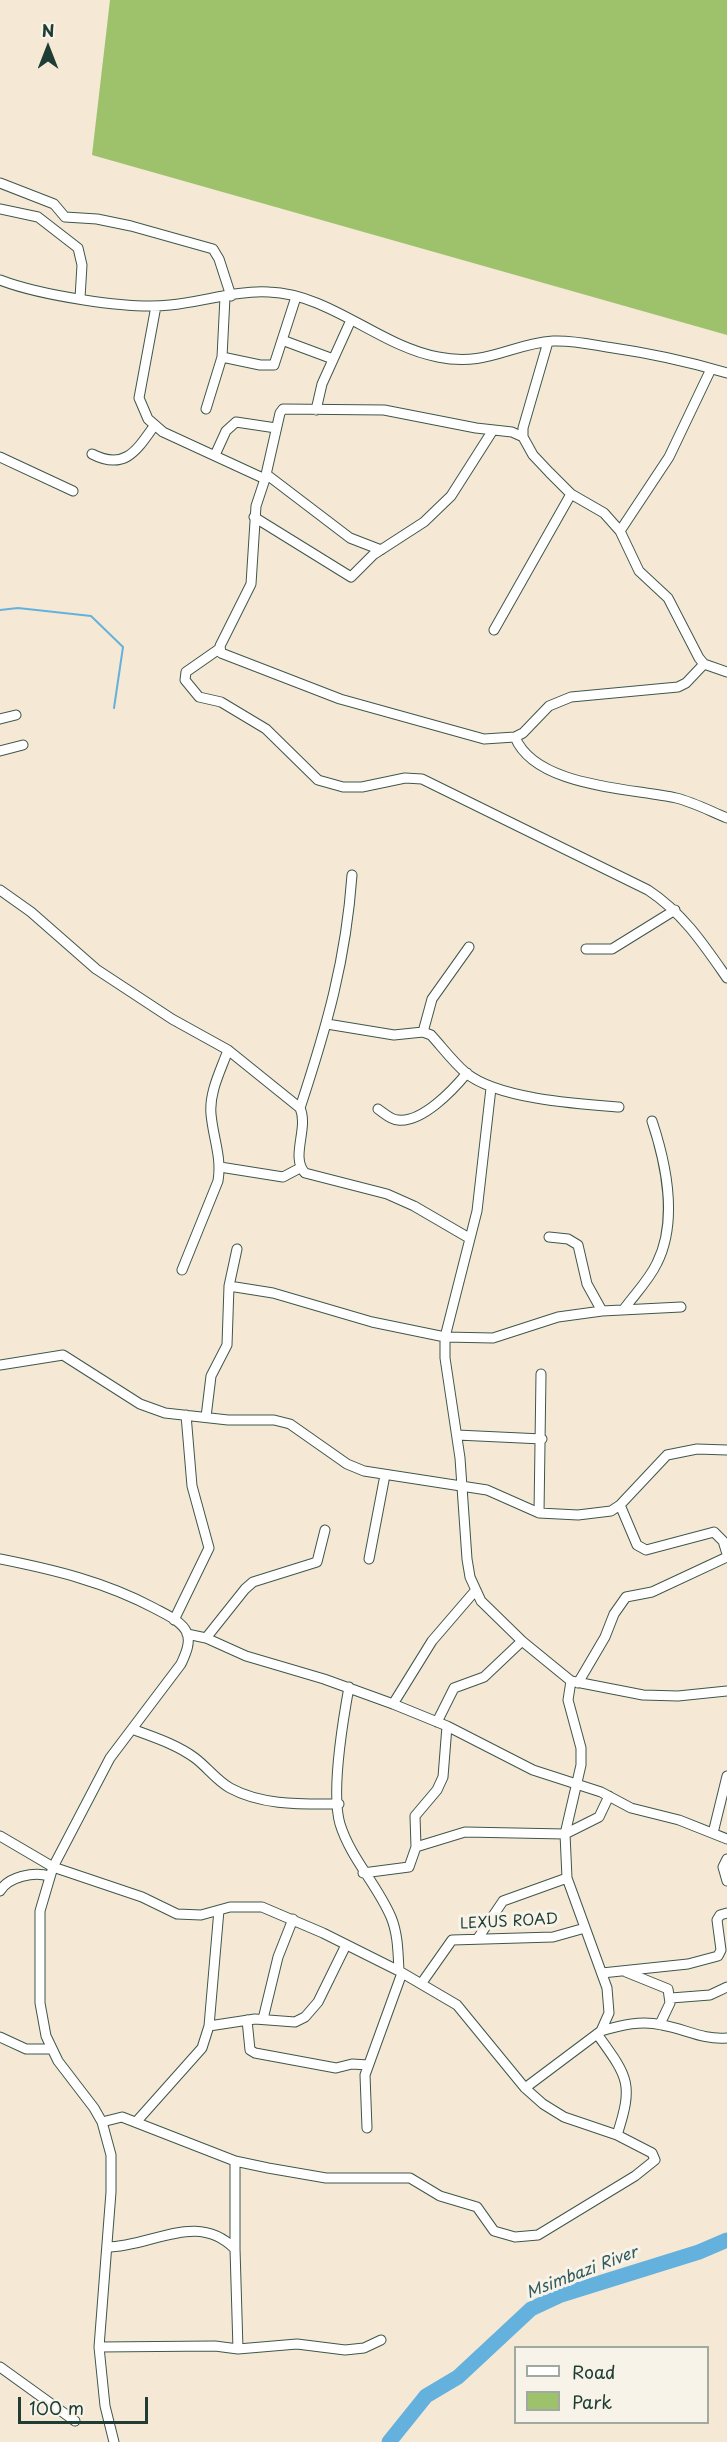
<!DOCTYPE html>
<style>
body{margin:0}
#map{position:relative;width:727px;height:2442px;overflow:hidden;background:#f5e9d5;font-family:"Playpen Sans",sans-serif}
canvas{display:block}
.legend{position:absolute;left:514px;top:2346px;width:195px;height:78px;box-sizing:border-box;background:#f7f3e8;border:2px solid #a1aaa0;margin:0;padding:8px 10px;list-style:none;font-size:18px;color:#1f3d34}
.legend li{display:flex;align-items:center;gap:12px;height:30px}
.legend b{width:30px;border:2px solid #a1aaa0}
.north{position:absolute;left:18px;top:18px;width:60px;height:60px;-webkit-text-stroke:4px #f7f3e8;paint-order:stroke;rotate:0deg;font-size:16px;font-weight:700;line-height:24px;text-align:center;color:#1f3d34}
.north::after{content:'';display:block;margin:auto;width:21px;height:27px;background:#1f3d34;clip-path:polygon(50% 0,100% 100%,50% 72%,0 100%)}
.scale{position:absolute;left:18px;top:2397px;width:130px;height:27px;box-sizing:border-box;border:3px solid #1f3d34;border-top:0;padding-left:8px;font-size:18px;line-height:21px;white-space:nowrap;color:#1f3d34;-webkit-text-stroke:4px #f7f3e8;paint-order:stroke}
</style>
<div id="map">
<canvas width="727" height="2442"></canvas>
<ul class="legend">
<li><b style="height:8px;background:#fff"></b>Road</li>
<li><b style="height:16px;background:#9ec26c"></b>Park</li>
</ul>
<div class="north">N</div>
<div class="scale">100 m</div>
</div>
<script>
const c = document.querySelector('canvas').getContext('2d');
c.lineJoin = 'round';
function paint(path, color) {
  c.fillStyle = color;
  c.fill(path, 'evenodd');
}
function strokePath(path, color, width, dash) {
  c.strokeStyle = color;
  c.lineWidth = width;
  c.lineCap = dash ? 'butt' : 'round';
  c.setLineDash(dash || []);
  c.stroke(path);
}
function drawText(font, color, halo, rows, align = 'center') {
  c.font = font + ' "Playpen Sans",sans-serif';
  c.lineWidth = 6;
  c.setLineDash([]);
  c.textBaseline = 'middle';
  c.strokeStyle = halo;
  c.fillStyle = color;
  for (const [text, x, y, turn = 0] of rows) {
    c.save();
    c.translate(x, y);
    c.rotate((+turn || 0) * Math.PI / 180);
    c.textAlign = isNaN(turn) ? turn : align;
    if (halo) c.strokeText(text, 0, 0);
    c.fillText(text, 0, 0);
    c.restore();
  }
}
paint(new Path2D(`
 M110 0H727V335L92 155Z`), '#9ec26c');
strokePath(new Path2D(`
 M0 610 18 608 91 616 123 647 114 708`), '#64b1dd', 2);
strokePath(new Path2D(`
 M389 2442 426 2396 458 2377 531 2309 561 2295 699 2252 727 2240`), '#64b1dd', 15);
const minor = new Path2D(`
 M0 183 54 204 65 217 97 219 131 226 213 249 219 259 231 296
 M0 209 38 217 78 248 82 265 80 298
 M0 280C39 295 129 310 170 305 202 302 237 290 269 292 330 294 379 346 438 357 487 367 510 344 553 341 572 340 589 344 607 347 649 353 687 361 727 373
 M156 306 139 398 148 419 163 432 265 479
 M282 340 333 359
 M548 342 523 428V437L533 455 549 472 571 494 604 513 620 531 639 571 668 598 699 658 704 664 727 672
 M222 357 260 365H274L296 297
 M206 409 222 357 225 297
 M316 410 322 384 351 320
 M523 437 512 432 476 428 384 410 283 409 280 413 265 479 256 506 251 584 220 646 221 653 340 699 484 739 515 737 523 733 549 706 571 697 678 687 686 683 704 664
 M92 454C125 471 137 450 154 426
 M215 455 226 431 236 422 276 428
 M0 457 73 491
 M266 474 350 538 381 550
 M254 517 351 577 373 555 424 522 451 496 493 430
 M620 531 669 457 711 369
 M494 630 571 494
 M219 649 186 672 185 680 199 697 221 702 266 729 318 780 343 787H362L405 778 422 779 648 890C683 913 704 945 727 978
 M0 719 16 715
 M515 737C535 787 630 788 676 798 693 802 710 811 727 818
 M0 751 23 745
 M0 890 31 912 96 969 172 1019 228 1050 300 1108C309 1128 290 1157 305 1173L387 1194 414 1206 469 1238
 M586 949H612L675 910
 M327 1024 394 1035 423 1032 431 1035C442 1047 453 1062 466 1073 498 1099 578 1104 619 1107
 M423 1032 432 999 469 947
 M491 1088 477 1211 445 1337V1358L460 1458 467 1559 470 1577 481 1601 522 1641 571 1681 643 1695 678 1696 727 1691
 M300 1108C327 1026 346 960 352 875
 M378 1109C384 1113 391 1120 398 1120 422 1123 453 1090 467 1073
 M220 1167 283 1177 300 1168
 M549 1237 568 1239 578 1245 587 1284 602 1311
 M182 1270 218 1181C222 1157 213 1138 211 1114 209 1092 221 1070 228 1050
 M229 1286 273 1293 372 1322 445 1337 493 1338 558 1317 602 1311 681 1307
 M624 1309C635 1294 649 1280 657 1263 678 1221 666 1163 652 1121
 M0 1365 63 1355 140 1404 165 1413 228 1420H274L290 1424 347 1464 364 1471 487 1490 539 1513 578 1515 611 1511 620 1505 667 1455 697 1449 727 1450
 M206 1417 211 1376 227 1345 229 1286 237 1249
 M457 1435 542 1439
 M620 1505 637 1545 646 1550 714 1532 723 1541 727 1554
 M539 1513 541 1374
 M0 1559C55 1570 105 1582 154 1608 165 1614 182 1621 187 1633 191 1643 185 1655 181 1664L110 1758 53 1867 40 1911V2003L46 2036 58 2061 94 2108 102 2122 111 2155V2192L99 2347 105 2406 114 2442
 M369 1559 385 1475
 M174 1620 209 1548 192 1486 186 1415
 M187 1634 206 1638 246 1656 324 1679 393 1704 447 1726 533 1770 601 1792 631 1808 679 1820 727 1839
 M206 1638 245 1589 253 1582 317 1562 325 1530
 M578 1683 605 1637 614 1614 626 1597 652 1592 727 1557
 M349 1687C343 1720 331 1793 340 1824 351 1859 377 1884 391 1917 398 1934 398 1952 399 1971
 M393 1704 432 1641 475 1591
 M437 1722 454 1688 484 1677 522 1641
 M132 1729C153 1737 176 1744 195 1758 207 1767 216 1780 230 1788 263 1806 303 1804 339 1804
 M713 1833 727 1776
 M0 1836 53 1867 142 1897 177 1914 201 1915 230 1907H262L323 1933 399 1971 457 2005 525 2088 543 2104 564 2117 617 2135 652 2153 655 2160 635 2176 538 2235 515 2237 494 2231 477 2207 440 2196 410 2178H326L268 2168 235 2161 122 2117 102 2122
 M416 1847 415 1816 437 1790 443 1777 447 1726
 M727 1859 723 1867 727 1881
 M363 1873 409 1867 416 1847 465 1832 565 1834 599 1817 609 1796
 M0 1891C8 1877 34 1871 49 1876
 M478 1938 503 1901 567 1878
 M626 1972 668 1989 670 2003 660 2024
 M602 1973 688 1964 718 1956 721 1950 717 1920 720 1915 727 1913
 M421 1984 452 1940 553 1937 585 1928
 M671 1998 710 1995 727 1987
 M263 2019 278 1957 293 1919
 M247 2020 250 2050 255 2053 336 2068 352 2064 368 2065
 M209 2026 255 2019 295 2022 305 2017 318 2002 346 1945
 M601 2031C622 2025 641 2020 662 2025 686 2029 702 2040 727 2038
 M597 2034C628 2077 634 2083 617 2135
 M0 2037 26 2049H51
 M525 2088 601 2031 609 2013 607 1988 567 1878 565 1834 581 1765V1748L568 1700 571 1681
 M137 2121 202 2048 209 2026 219 1910
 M367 2128 365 2075 402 1973
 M107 2247C152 2247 197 2210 235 2249L238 2349
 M235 2249V2161
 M99 2347 215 2346 238 2349 297 2344 345 2350 364 2348 381 2340
 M0 2367 75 2421`);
strokePath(minor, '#3f574c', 11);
strokePath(minor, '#fff', 9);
drawText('15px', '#1f3d34', '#f7f3e8', [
 ["LEXUS ROAD",509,1922,-3]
]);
drawText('italic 16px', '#305a5e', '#f7f3e8', [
 ["Msimbazi River",582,2273,-21]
]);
</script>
